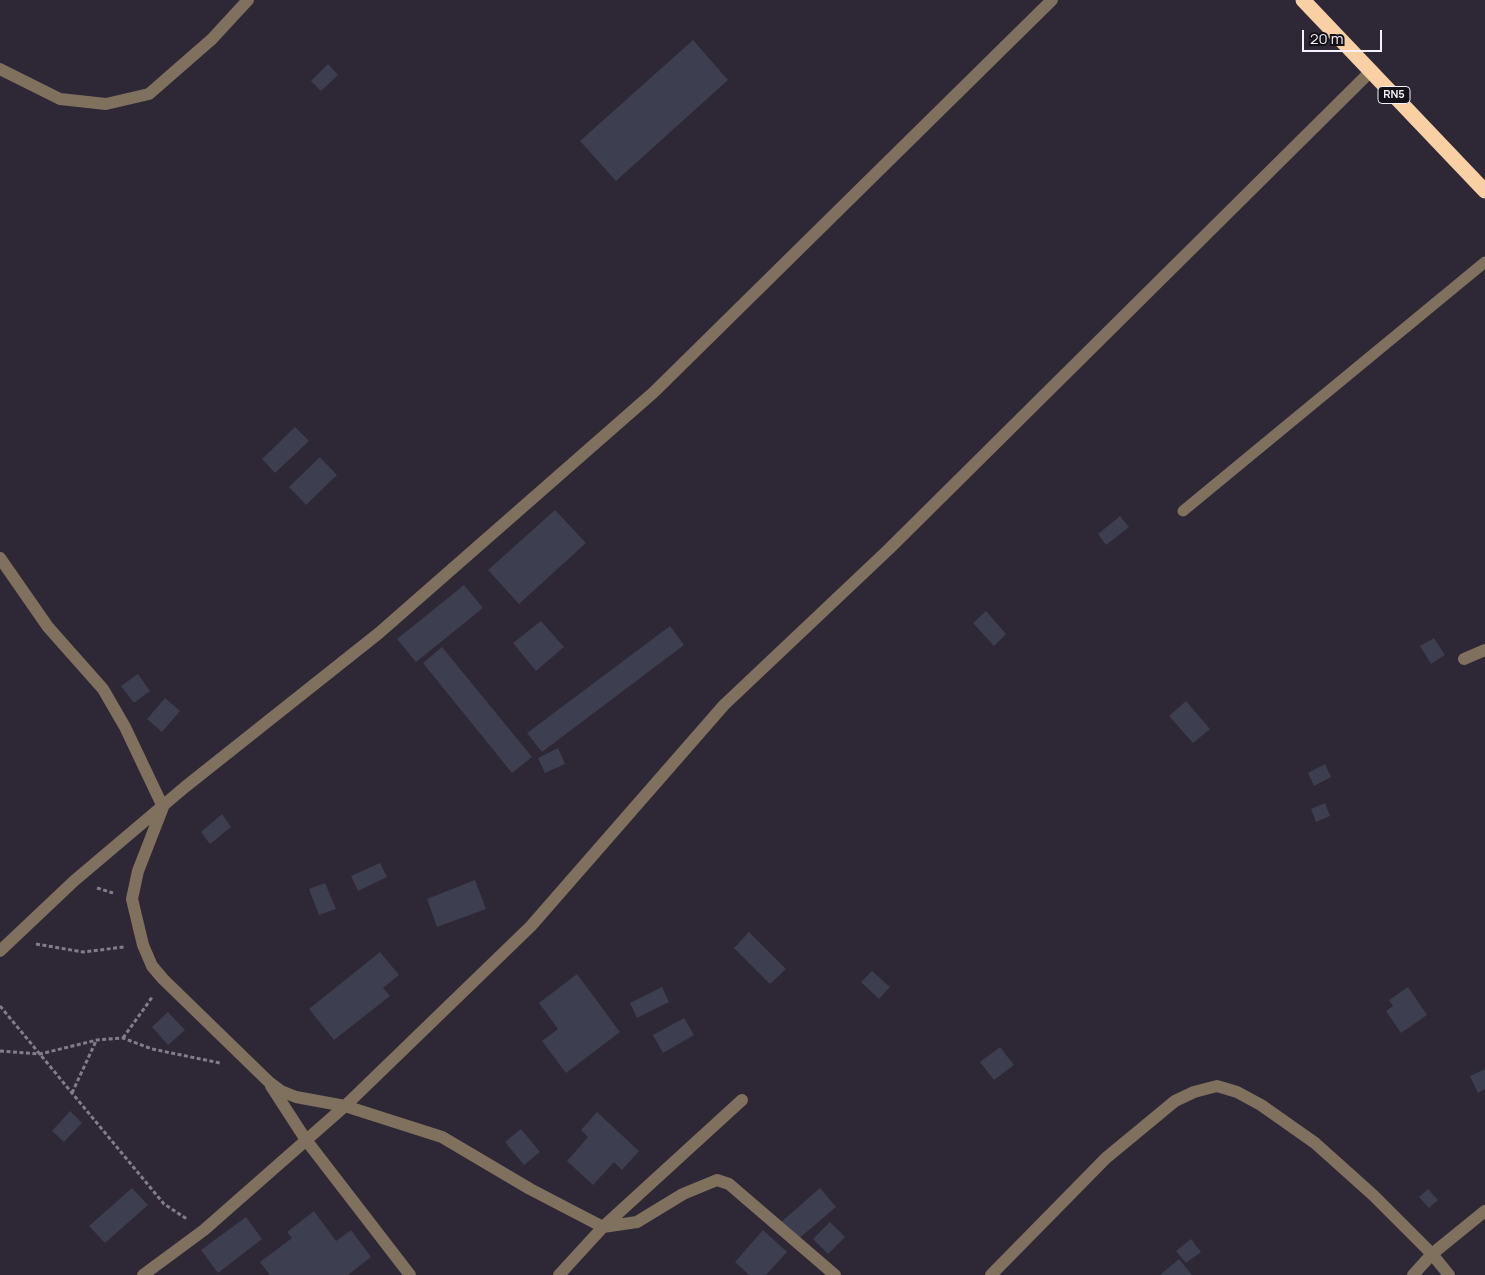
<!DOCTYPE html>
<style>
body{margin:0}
#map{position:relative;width:1485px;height:1275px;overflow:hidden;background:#2e2736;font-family:Manrope,sans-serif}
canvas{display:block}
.scale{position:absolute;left:1302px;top:30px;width:80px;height:22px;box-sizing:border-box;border:2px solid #f6f2fc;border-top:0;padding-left:6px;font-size:15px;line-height:18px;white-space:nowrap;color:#f6f2fc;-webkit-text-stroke:4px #141118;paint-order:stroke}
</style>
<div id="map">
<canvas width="1485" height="1275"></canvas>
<div class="scale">20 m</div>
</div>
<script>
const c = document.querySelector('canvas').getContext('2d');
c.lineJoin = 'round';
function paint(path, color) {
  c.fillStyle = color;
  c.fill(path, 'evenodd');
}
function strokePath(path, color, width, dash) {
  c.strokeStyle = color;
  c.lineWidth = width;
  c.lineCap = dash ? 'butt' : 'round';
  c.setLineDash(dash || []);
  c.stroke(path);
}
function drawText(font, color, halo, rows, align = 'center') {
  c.font = font + ' Manrope,sans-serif';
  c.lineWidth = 4;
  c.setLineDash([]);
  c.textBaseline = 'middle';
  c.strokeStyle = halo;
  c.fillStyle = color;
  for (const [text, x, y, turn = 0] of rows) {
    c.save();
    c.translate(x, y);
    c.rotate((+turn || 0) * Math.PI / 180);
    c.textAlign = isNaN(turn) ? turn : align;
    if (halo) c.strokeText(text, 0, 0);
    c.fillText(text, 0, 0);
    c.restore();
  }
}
paint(new Path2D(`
 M693 40 728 80 616 181 580 141Z
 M328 64 338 75 321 91 311 81Z
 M295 427 309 441 275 473 262 459Z
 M320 457 337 475 306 505 289 487Z
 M555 510 586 543 519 604 488 570Z
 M1120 516 1129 527 1106 545 1098 534Z
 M464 585 483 608 416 662 397 639Z
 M986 611 1006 634 994 646 973 623Z
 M541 621 564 647 536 671 513 643Z
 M670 626 684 645 542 752 527 733Z
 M1434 638 1445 655 1431 664 1420 646Z
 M442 647 532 757 512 773 423 663Z
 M138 674 150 691 134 703 121 686Z
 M165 698 180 711 162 732 147 719Z
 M1186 701 1210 729 1193 743 1169 716Z
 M558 748 565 764 545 773 538 758Z
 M1325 764 1331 777 1314 786 1308 773Z
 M1325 803 1330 816 1316 822 1311 809Z
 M222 814 231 827 210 844 201 832Z
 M380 863 387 877 358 891 351 876Z
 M475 880 486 909 437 927 427 899Z
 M325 883 336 909 319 915 309 889Z
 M749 932 786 969 770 984 734 948Z
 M380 952 399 975 383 988 390 996 334 1040 309 1009Z
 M872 971 890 987 879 999 861 982Z
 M577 974 620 1032 566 1073 542 1041 558 1029 539 1003Z
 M662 987 669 1002 637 1018 630 1003Z
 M1408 987 1427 1015 1401 1033 1386 1011 1393 1006 1389 1000Z
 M168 1012 185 1030 168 1045 152 1027Z
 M684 1018 694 1035 663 1053 653 1035Z
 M1000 1047 1014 1065 994 1080 980 1062Z
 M1485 1069V1089L1478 1093 1470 1076Z
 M70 1111 82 1123 64 1142 52 1131Z
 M597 1112 639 1151 622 1170 614 1162 593 1185 567 1161 588 1137 581 1130Z
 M521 1129 540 1152 524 1165 505 1142Z
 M132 1188 148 1205 105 1243 89 1226Z
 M820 1188 836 1207 796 1241 780 1223Z
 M1428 1189 1438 1200 1429 1208 1419 1197Z
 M314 1211 336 1241 351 1230 371 1257 348 1275H270L260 1262 292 1238 287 1232Z
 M246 1217 262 1239 218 1273 201 1250Z
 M830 1222 845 1237 828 1254 813 1239Z
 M763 1230 787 1252 766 1275H749L735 1262Z
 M1191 1239 1201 1252 1186 1263 1176 1251Z
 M1179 1259 1192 1275H1160Z`), '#3d3e4f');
strokePath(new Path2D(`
 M97 888 113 893
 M36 944 83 952 124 947
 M0 1006 164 1204 187 1219
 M123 1038 153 996
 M0 1051 40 1054 97 1040 123 1038 152 1049 220 1063
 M72 1093 96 1041`), '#837d8a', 3, [4, 2.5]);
strokePath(new Path2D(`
 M1183 511 1485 262`), '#80705e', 11);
strokePath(new Path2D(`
 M0 69 60 99 106 104 149 94 212 39 248 0
 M0 558 48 627 103 689 125 727 163 807 138 871 132 899 143 945 152 966 163 979 269 1082 281 1091 296 1097 345 1106 442 1137 530 1189 603 1227 637 1222 683 1194 717 1180 729 1184 835 1275
 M1464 659 1485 650
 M0 951 74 881 185 787 379 633 654 392 1052 0
 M271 1086 306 1140 410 1275
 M143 1275 204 1230 345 1106 531 926 724 705 889 549 1371 71
 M559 1275 603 1227 742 1100
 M991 1275 1106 1158 1175 1101 1194 1092 1217 1086 1237 1092 1261 1105 1315 1143 1373 1195 1432 1254 1449 1275
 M1413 1275 1432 1254 1485 1211`), '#80705e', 12);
strokePath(new Path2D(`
 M1303 0 1485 191`), '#f9d0a4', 15);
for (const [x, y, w] of [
 [1394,95,32]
]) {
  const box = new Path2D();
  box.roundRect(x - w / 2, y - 8.5, w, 17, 4);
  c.fillStyle = '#141118';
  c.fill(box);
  strokePath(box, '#f6f2fc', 1);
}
drawText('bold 11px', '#f6f2fc', null, [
 ["RN5",1394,95]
]);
</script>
